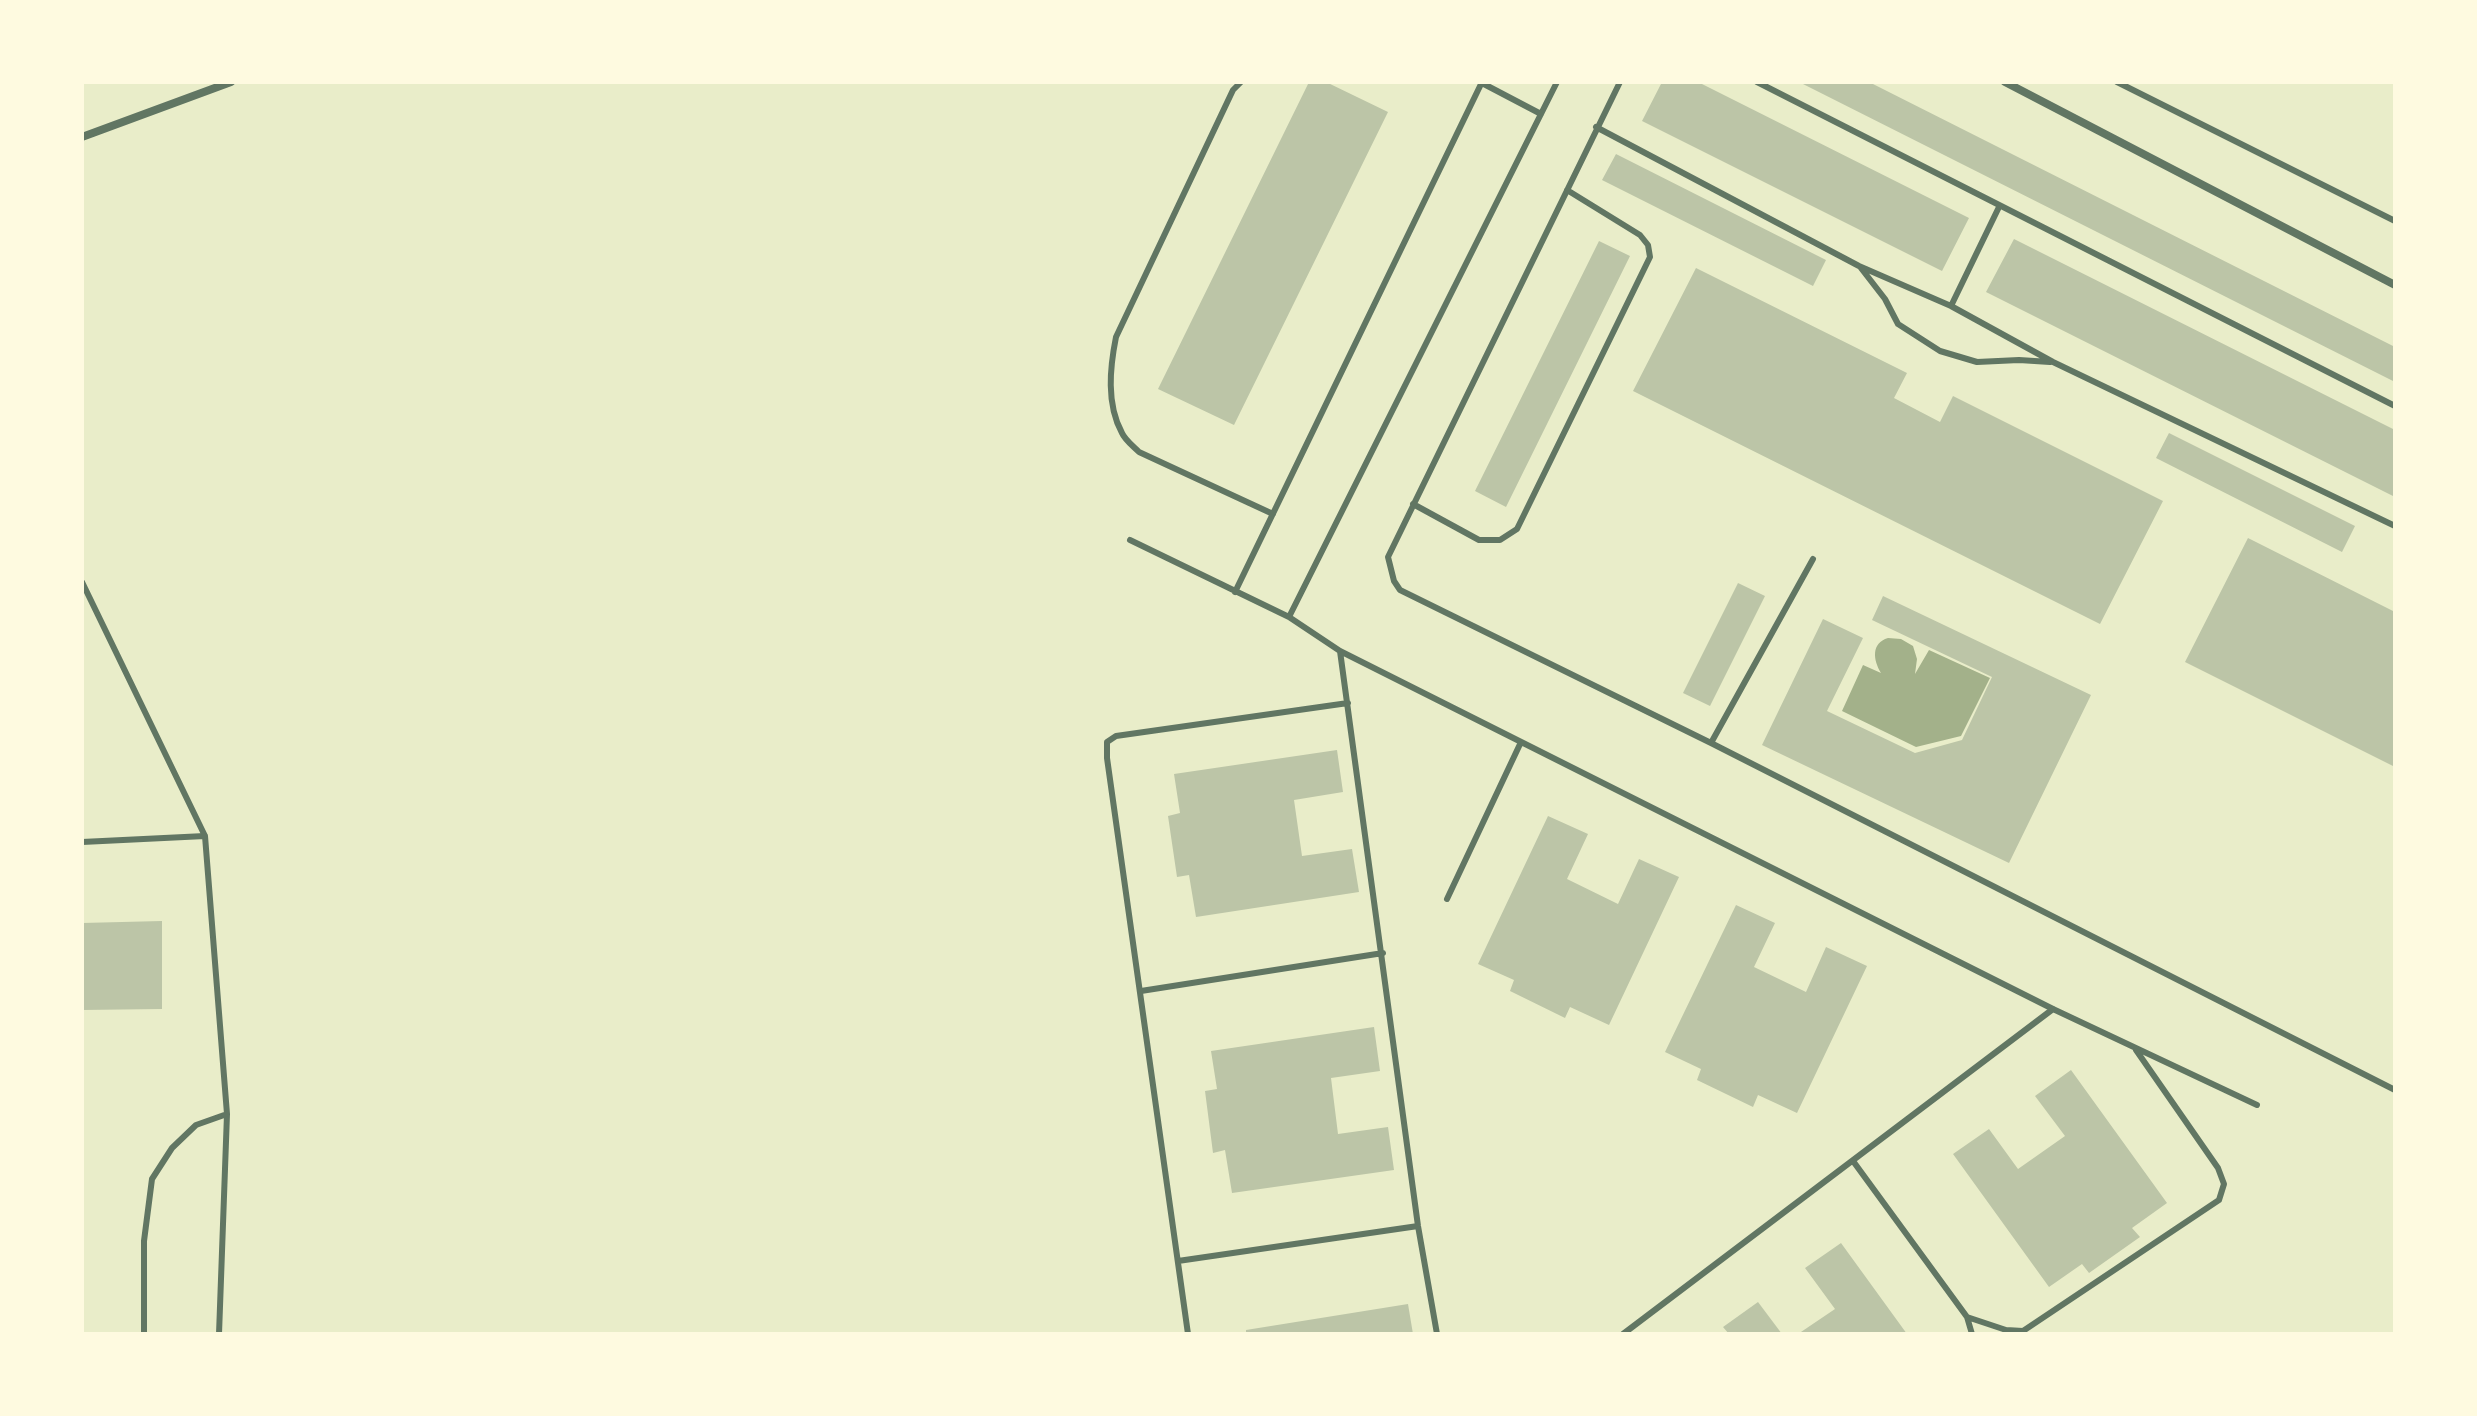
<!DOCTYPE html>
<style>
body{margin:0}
#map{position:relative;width:2477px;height:1416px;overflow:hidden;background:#e9edc9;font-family:Roboto,sans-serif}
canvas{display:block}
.frame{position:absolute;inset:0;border:84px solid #fefae0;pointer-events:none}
</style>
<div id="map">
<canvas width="2477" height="1416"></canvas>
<div class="frame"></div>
</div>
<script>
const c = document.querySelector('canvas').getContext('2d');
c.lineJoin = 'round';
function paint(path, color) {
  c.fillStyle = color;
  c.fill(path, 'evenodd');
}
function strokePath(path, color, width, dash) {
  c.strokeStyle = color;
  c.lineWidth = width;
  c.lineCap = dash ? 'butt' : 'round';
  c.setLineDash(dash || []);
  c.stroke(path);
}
paint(new Path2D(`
 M1888 638 1901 639 1913 646 1917 659 1915 674 1929 650 1990 678 1961 736 1916 747 1842 711 1863 665 1881 673C1873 660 1871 643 1888 638Z`), '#a3b18a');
paint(new Path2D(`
 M1309 82H1326L1388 112 1234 425 1158 389Z
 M1662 82H1698L1969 218 1942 271 1642 121Z
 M1799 82H1869L2395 347V382Z
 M1616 154 1826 260 1813 286 1602 180Z
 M2014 239 2395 430V497L1986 292Z
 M1599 241 1630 256 1506 507 1475 491Z
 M1696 268 1907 373 1894 398 1940 422 1953 396 2163 501 2100 624 1633 391Z
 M2169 433 2355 526 2342 552 2156 458Z
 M2248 538 2395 612V767L2185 662Z
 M1738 583 1765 596 1710 706 1683 693Z
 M1883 596 2091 695 2009 863 1762 745 1823 619 1863 638 1827 711 1915 753 1962 740 1992 677 1872 620Z
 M1337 750 1343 792 1294 800 1302 856 1352 849 1359 892 1196 917 1189 875 1177 877 1168 816 1180 813 1174 774Z
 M1548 816 1588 834 1567 879 1618 904 1639 859 1679 877 1609 1025 1570 1007 1565 1018 1510 991 1514 980 1478 964Z
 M1736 905 1775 923 1754 967 1806 992 1826 947 1867 966 1797 1113 1758 1095 1753 1107 1697 1080 1701 1069 1665 1052Z
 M162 921V1009L82 1010V923Z
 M1374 1027 1380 1071 1331 1078 1338 1134 1388 1127 1394 1170 1232 1193 1225 1150 1213 1153 1205 1091 1217 1089 1211 1051Z
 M2071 1070 2167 1203 2132 1228 2140 1237 2089 1273 2082 1264 2049 1287 1953 1154 1989 1129 2018 1169 2065 1136 2035 1096Z
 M1841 1243 1907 1334H1798L1835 1309 1805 1268Z
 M1758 1302 1782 1334H1729L1723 1327Z
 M1408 1304 1413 1334H1246V1330Z`), '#bcc5a7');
strokePath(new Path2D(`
 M1241 82 1233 90 1116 337C1110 367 1106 404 1122 433 1125 440 1133 446 1139 452L1273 514
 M1480 82 1541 114
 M1620 82 1388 557 1394 581 1400 590 1711 743 2395 1090
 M1757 82 2395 406
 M2117 82 2395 221
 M1596 127 1859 266 1951 306 2053 362 2395 526
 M1861 268 1885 299 1898 324 1940 351 1977 362 2019 360 2050 362
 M1951 306 1999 207
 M1413 504 1479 540H1500L1517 529 1650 257 1648 245 1640 235 1567 190
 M1130 540 1289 617 1340 651 2053 1009 2257 1105
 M82 582 205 836 227 1114 219 1334
 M1235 592 1482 82
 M1289 617 1557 82
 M1340 651 1418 1226 1437 1334
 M1711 743 1813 559
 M82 842 205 836
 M1447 899 1521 742
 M1141 991 1383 953
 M1853 1161 1967 1317 1972 1334
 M1178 1261 1418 1226
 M1967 1317 2006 1330 2023 1331 2219 1200 2224 1184 2218 1168 2136 1050
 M144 1334V1241L152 1179 172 1148 196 1125 227 1114
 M1188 1334 1107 758V742L1116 736 1348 703
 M1623 1334 2053 1009`), '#617663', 6);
strokePath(new Path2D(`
 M2005 82 2395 285
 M82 137 231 82`), '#617663', 8);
</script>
